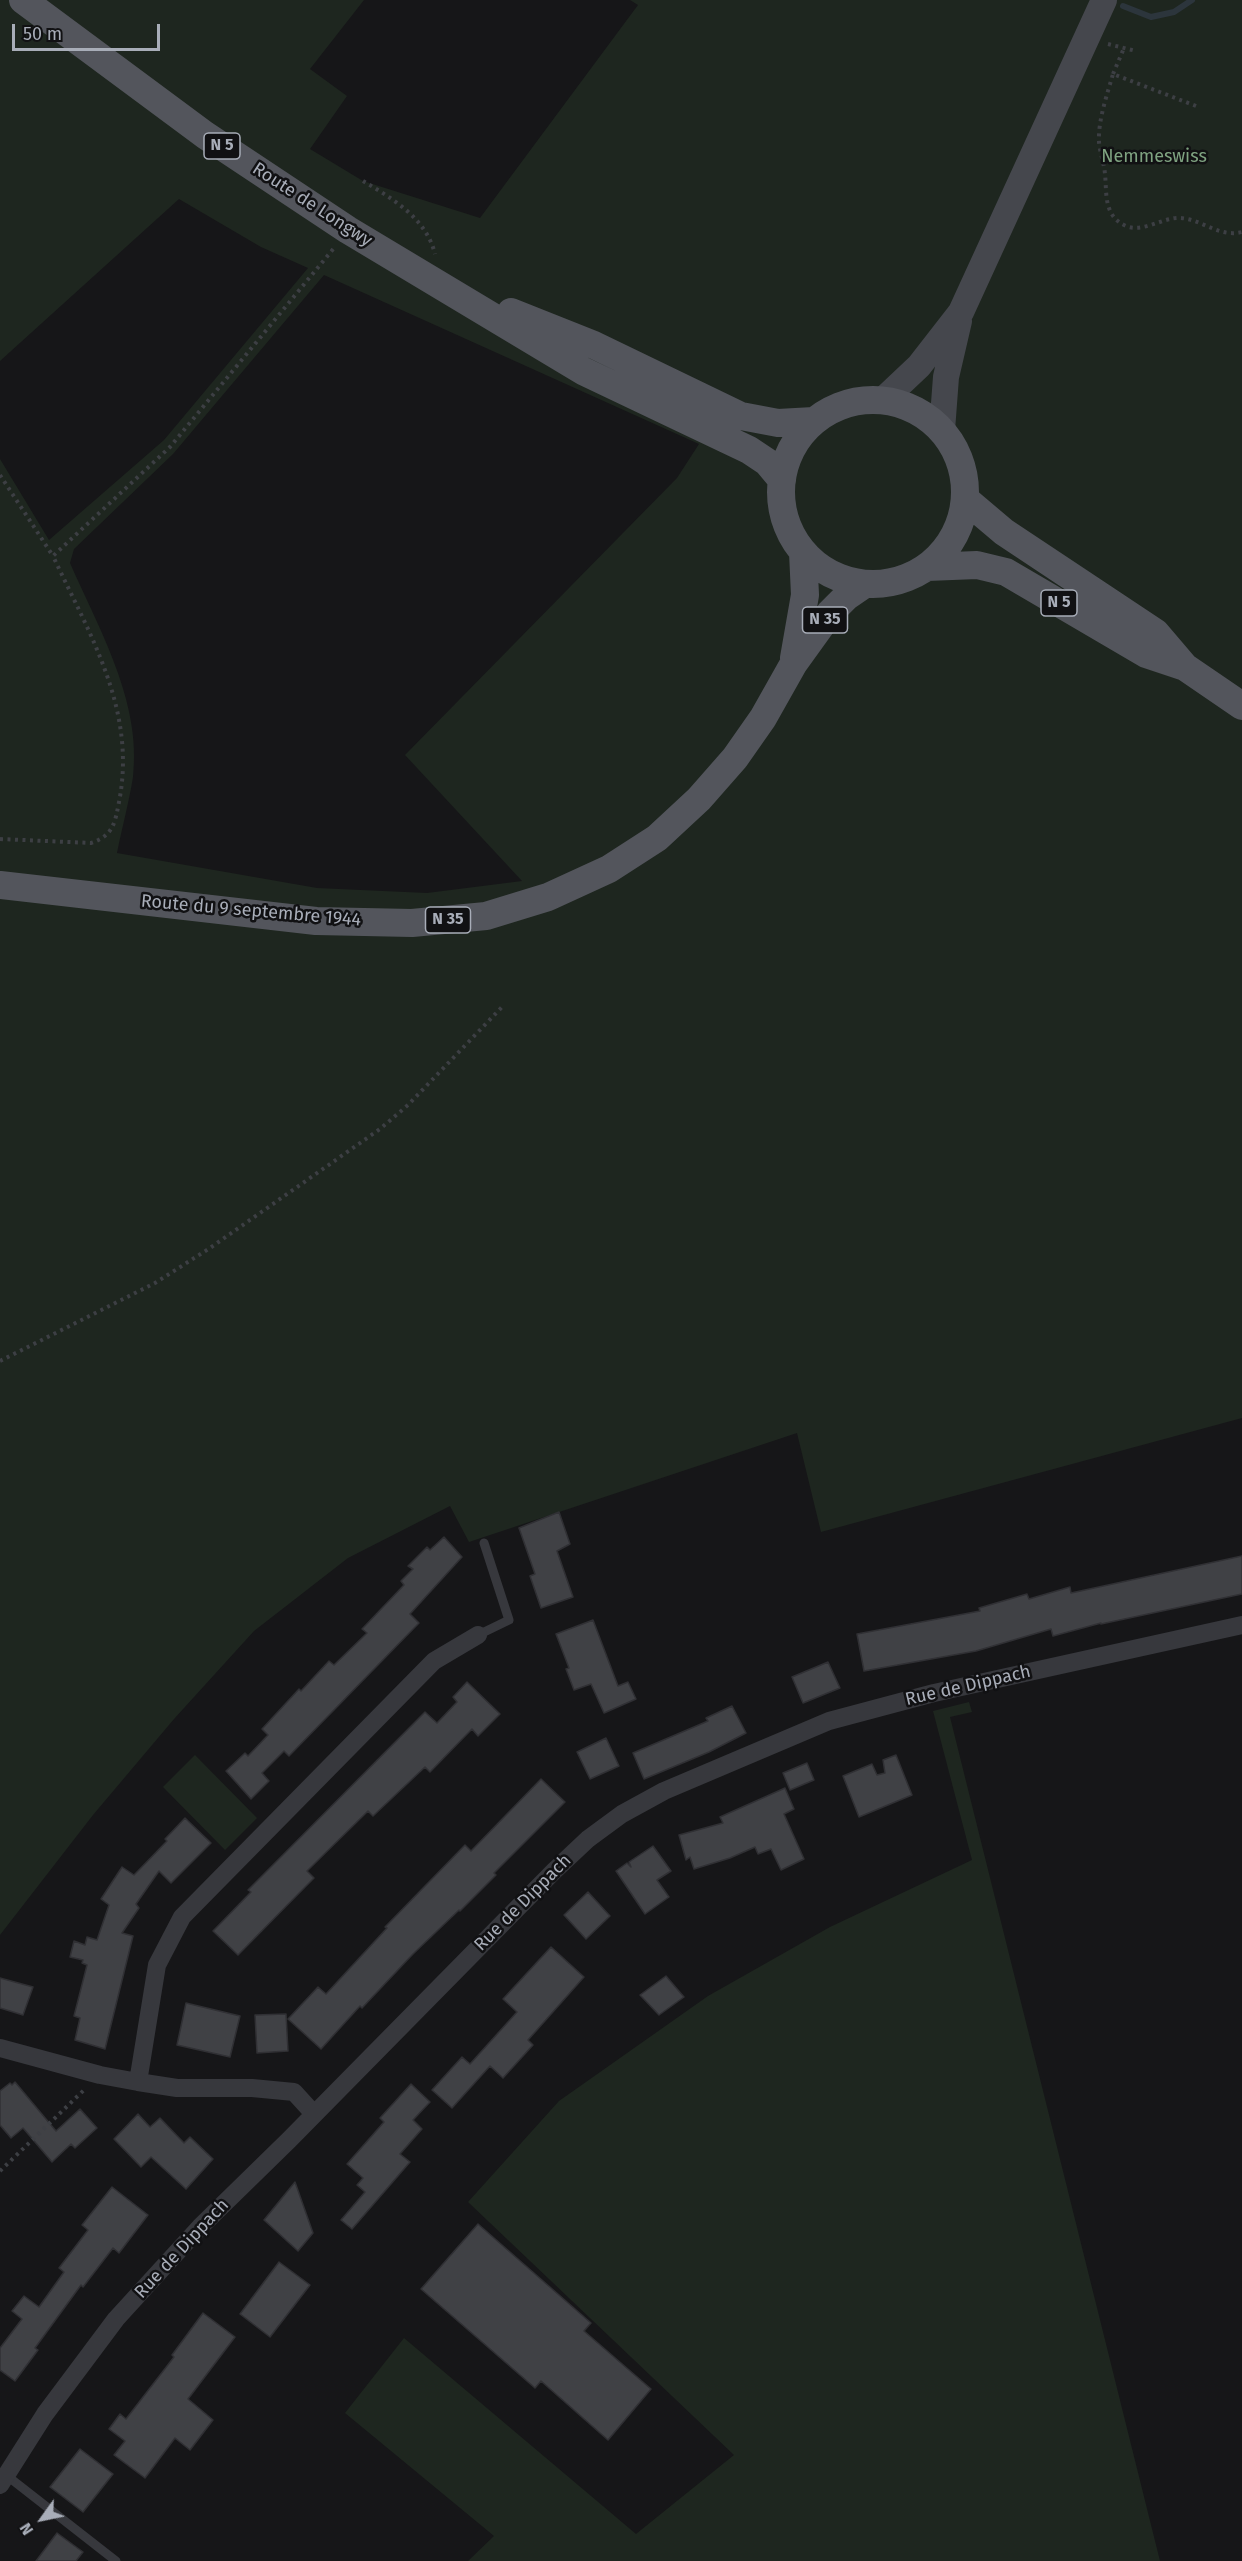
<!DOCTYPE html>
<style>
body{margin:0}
#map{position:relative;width:1242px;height:2561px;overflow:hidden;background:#161618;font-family:"Fira Sans",sans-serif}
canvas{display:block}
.north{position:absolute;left:12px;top:2489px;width:60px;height:60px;-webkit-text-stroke:4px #111113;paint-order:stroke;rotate:237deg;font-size:16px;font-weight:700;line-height:24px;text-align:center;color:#a8adb8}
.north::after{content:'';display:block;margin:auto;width:21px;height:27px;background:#a8adb8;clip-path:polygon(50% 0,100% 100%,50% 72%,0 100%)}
.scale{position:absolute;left:12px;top:24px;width:148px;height:27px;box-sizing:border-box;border:3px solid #a8adb8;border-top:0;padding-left:8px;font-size:18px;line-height:21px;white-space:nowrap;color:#a8adb8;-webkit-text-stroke:4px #111113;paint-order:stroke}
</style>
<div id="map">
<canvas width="1242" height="2561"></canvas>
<div class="north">N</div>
<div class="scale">50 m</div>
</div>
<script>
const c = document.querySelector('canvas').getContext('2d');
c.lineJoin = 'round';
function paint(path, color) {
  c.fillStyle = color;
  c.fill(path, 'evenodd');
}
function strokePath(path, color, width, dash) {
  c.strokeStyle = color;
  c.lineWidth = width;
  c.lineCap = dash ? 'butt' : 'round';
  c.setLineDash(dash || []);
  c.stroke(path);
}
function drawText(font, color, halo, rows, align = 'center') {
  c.font = font + ' "Fira Sans",sans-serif';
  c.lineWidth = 5;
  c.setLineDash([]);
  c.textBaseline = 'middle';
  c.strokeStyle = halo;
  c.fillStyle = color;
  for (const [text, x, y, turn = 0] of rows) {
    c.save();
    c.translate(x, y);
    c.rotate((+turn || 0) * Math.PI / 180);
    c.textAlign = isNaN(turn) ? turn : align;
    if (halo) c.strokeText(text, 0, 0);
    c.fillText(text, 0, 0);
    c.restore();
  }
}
paint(new Path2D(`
 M0 0H364L310 69 347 96 310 149 363 181 480 218 638 5 630 0H1242V1418L821 1532 797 1433 469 1542 450 1506 348 1558 254 1631 174 1719 93 1815 0 1935V459L49 540 164 440 308 268 261 247 179 199 0 361ZM324 275 699 444 677 478 405 755 522 881 427 893 317 888 117 853C122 828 129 802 133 777 142 702 99 629 70 563L74 549 173 454Z
 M969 1702 972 1712 950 1717 1160 2561H468L494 2536 345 2413 404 2338 636 2534 734 2455 468 2202 559 2101 708 1996 830 1927 972 1860 933 1711Z
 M195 1755 257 1818 225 1850 163 1787Z`), '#1e261f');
strokePath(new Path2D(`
 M1123 6 1151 17 1174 12 1192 0`), '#2c353c', 6);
const building = new Path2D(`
 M559 1512 570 1544 557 1551 573 1597 541 1608 530 1576 535 1574 519 1528Z
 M444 1537 462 1557 410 1614 419 1623 289 1756 284 1751 262 1773 269 1781 251 1799 226 1771 245 1753 248 1756 268 1735 262 1729 299 1689 301 1691 329 1661 334 1665 367 1633 362 1629 404 1585 401 1581 413 1569 408 1566 427 1547 430 1550Z
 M1242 1556V1594L1101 1624V1623L1053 1636 1051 1629 976 1651 864 1671 857 1634 980 1611 979 1608 1027 1594 1029 1599 1070 1587 1071 1593Z
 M593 1620 618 1686 628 1682 636 1699 604 1713 591 1684 574 1690 566 1669 569 1668 556 1634Z
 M828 1662 840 1688 803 1703 792 1677Z
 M467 1682 500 1714 478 1736 472 1729 430 1772 425 1767 373 1816 368 1811 307 1871 314 1878 238 1955 213 1931 251 1892 248 1890 425 1712 437 1723 457 1702 453 1697Z
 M732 1706 746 1733 709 1752 644 1779 633 1753 708 1721 706 1718Z
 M606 1738 619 1766 590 1779 577 1752Z
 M896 1755 912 1795 859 1817 843 1776 872 1764 877 1775 885 1773 883 1760Z
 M807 1763 814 1780 790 1790 783 1773Z
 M541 1779 565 1802 494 1873 496 1875 460 1911 459 1910 413 1954 362 2008 360 2006 321 2049 288 2019 318 1987 326 1994 387 1928 385 1927 465 1845 471 1851Z
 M785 1788 794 1809 784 1814 804 1859 781 1870 771 1849 758 1854 755 1847 730 1858 694 1869 690 1857 686 1860 679 1835 723 1823 720 1817Z
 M185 1818 211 1843 171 1883 159 1871 136 1904 139 1908 122 1933 133 1936 105 2049 75 2040 80 2018 74 2016 87 1965 82 1963 83 1960 70 1957 74 1941 85 1945 87 1937 97 1940 109 1905 101 1899 122 1867 134 1875 167 1841 165 1839Z
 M653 1846 671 1871 657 1880 669 1897 645 1914 616 1871 627 1863 631 1867 629 1862Z
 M588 1892 610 1916 586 1939 564 1915Z
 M551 1947 584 1977 528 2040 533 2045 503 2078 490 2066 452 2108 432 2090 462 2057 470 2064 517 2012 503 1999Z
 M666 1976 684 1997 659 2015 640 1995Z
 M0 1978 33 1987 23 2015 0 2008Z
 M186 2003 240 2016 230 2057 177 2045Z
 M286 2014 288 2051 257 2053 255 2015Z
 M15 2082 56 2131 80 2109 97 2128 75 2148 71 2144 52 2162 23 2128 11 2138 0 2125V2091L10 2083 12 2085Z
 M411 2084 430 2102 413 2120 422 2129 400 2154 410 2162 352 2229 341 2220 365 2192 357 2185 363 2178 347 2164 384 2122 380 2118Z
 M138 2114 150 2127 160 2118 184 2143 190 2137 213 2159 186 2189 151 2157 141 2167 114 2139Z
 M295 2182 313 2233 298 2251 264 2220Z
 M112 2187 148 2215 119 2253 113 2248 83 2287 81 2285 35 2348 38 2350 15 2381 0 2370V2348L22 2319 12 2311 24 2296 39 2307 64 2272 59 2268 88 2230 82 2225Z
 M478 2224 591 2323 584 2331 651 2389 608 2440 541 2381 535 2388 421 2289Z
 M279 2262 310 2285 270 2337 240 2314Z
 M203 2313 235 2337 188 2399 213 2420 190 2450 175 2438 145 2478 114 2455 125 2441 109 2429 120 2414 126 2419 174 2357 172 2355Z
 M80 2449 113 2474 83 2512 50 2487Z
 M57 2533 83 2552 76 2561H36Z`);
paint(building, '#404145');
strokePath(building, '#303034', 1.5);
strokePath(new Path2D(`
 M1108 44 1136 51
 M1113 74 1124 48
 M1196 106 1113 74C1107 95 1098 120 1099 142 1100 153 1104 163 1105 174 1107 193 1103 216 1126 226 1143 233 1163 217 1180 218 1202 219 1219 238 1242 232
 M363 181C393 199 426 218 435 254
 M0 475 53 556
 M0 839 91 843C113 836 115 823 119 802 137 711 90 635 53 556L170 447 334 248
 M0 1361 155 1283 210 1248 380 1129 408 1105 502 1007
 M0 2171 84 2090`), '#3d3f44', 4, [3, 4.5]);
strokePath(new Path2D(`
 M478 1635 509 1620 484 1543
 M6 2475 116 2561`), '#37383d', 9);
strokePath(new Path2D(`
 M0 2048 100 2075 138 2082 177 2088H252L294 2092 314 2114
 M138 2082 157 1965 182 1917 434 1661 478 1635
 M0 2485 45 2414 116 2319 200 2227 289 2140 554 1871 588 1839 622 1814 664 1791 829 1721 934 1693 1242 1625`), '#37383d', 18);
strokePath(new Path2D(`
 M883 400 919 366 961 312 1104 0
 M942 430 946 377 959 321`), '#45474d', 26);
strokePath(new Path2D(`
 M23 0 205 135 348 230 583 371 749 450 767 462 782 480
 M511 312 594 345 741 416 778 423 814 421
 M781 492a92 92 0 1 1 184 0a92 92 0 1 1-184 0Z
 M965 499 1004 532 1156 633 1185 667 1242 706
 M927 567 977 565 1006 572 1146 654 1185 667
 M794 658 805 595 803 552
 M0 885 316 921 412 923 486 916 548 897 609 869 657 838 699 799 735 758 763 718 794 663 830 613 846 597 865 584`), '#53555c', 28);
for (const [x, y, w] of [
 [222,146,36],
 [1059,603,36],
 [825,620,45],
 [448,920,45]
]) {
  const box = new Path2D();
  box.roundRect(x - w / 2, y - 13, w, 26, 4.5);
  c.fillStyle = '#111113';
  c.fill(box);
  strokePath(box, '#a8adb8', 1.5);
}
drawText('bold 16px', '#a8adb8', null, [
 ["N 5",222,146],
 ["N 5",1059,603],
 ["N 35",825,620],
 ["N 35",448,920]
]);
drawText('18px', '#7fa381', '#111113', [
 ["Nemmeswiss",1154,157]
]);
drawText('18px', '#a8adb8', '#111113', [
 ["Route de Longwy",312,205,33],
 ["Route du 9 septembre 1944",251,911,5],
 ["Rue de Dippach",968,1686,-13],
 ["Rue de Dippach",523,1903,-45],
 ["Rue de Dippach",182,2249,-47]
]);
</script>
